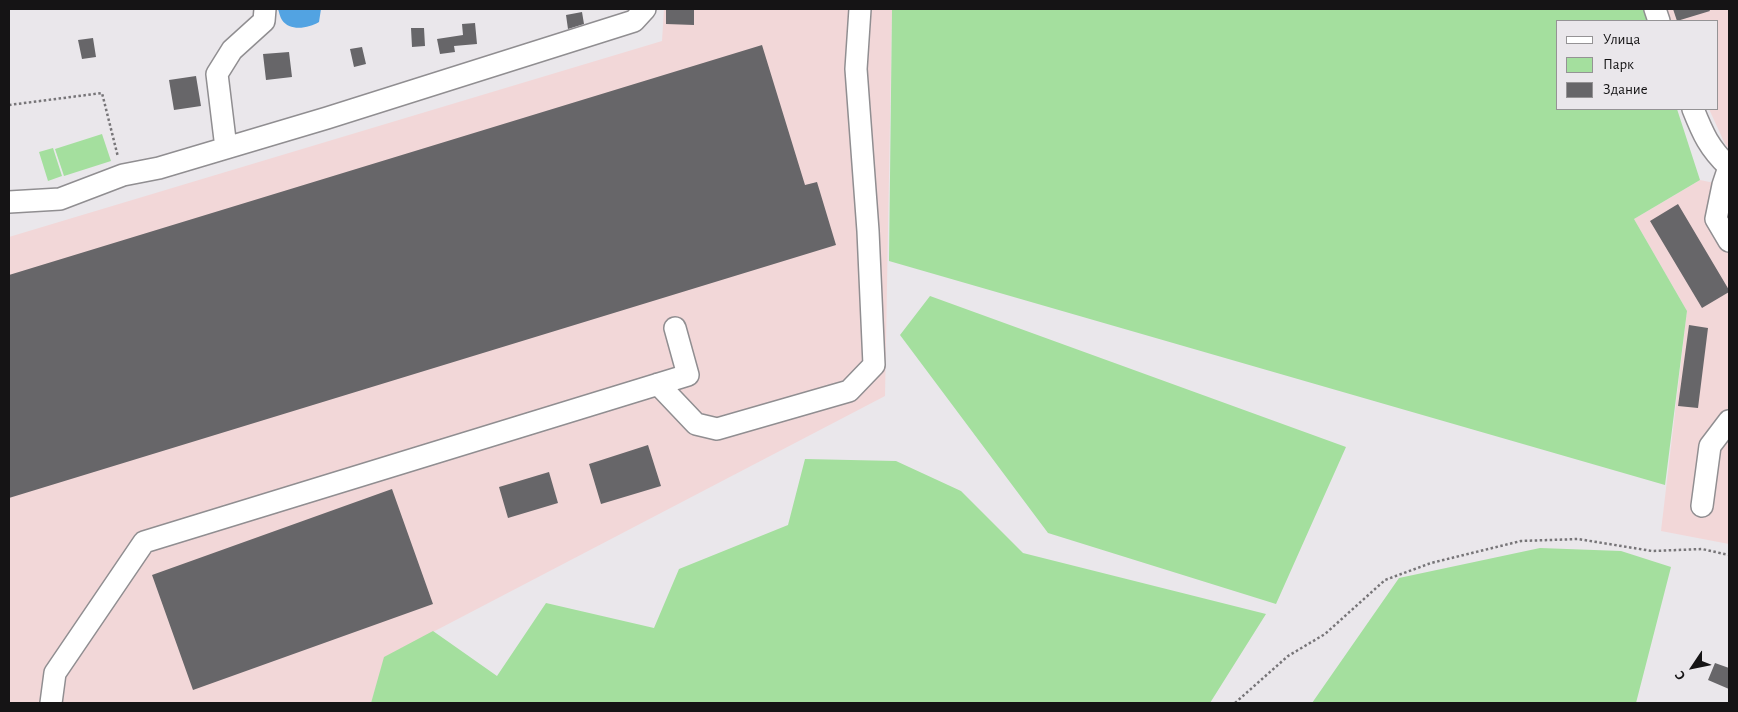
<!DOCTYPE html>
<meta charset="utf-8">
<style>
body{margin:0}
#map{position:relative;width:1738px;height:712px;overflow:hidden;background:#eae7eb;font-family:"Alegreya Sans",sans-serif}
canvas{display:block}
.frame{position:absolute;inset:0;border:10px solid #151415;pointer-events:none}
.legend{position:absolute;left:1556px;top:20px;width:162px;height:90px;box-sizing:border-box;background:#eae7eb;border:1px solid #959395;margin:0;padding:6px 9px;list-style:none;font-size:15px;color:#151415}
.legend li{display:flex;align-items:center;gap:10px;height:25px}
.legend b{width:25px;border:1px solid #959395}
.north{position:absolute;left:1668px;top:642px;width:50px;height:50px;-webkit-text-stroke:4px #eae7eb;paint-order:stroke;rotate:236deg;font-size:14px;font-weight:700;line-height:20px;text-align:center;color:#151415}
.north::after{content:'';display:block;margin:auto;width:18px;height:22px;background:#151415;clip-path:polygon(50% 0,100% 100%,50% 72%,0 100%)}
</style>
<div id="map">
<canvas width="1738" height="712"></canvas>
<div class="frame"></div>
<ul class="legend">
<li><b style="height:6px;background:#fff"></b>Улица</li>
<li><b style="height:14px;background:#a4df9e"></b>Парк</li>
<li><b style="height:14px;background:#676669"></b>Здание</li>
</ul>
<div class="north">С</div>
</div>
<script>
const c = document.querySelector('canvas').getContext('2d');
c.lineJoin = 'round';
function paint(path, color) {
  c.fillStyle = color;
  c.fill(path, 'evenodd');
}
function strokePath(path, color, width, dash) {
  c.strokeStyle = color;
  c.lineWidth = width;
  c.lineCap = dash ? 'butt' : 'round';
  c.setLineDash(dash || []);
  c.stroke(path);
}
paint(new Path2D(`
 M664 9H892L885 396 385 657 371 703H9V237L662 41Z
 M1667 9H1729V149L1725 144 1709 109H1717V21H1671Z
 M1700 180 1729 186V544L1661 531 1687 311 1634 219Z`), '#f2d7d8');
paint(new Path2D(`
 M892 9H1644L1648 21H1557V109H1677L1700 180 1634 219 1687 311 1665 485 889 261Z
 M102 134 111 161 64 176 55 149Z
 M53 148 62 176 48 181 39 152Z
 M930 296 1346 447 1276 604 1048 533 900 335Z
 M805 459 896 461 961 491 1023 553 1266 614 1210 703H371L384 657 433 631 497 676 546 603 654 628 679 569 788 525Z
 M1540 548 1621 551 1671 567 1636 703H1312L1399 578Z`), '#a4df9e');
paint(new Path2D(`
 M278 9H321L319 22C309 28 290 32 282 20 280 17 279 12 278 9Z`), '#52a3e2');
paint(new Path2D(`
 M666 9H694V25L666 24Z
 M1673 9H1709L1710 11 1677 21Z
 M582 12 584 24 568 29 566 15Z
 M475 23 477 44 454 46 455 52 440 54 437 39 463 35 462 24Z
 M411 28H424L425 46 412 47Z
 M93 38 96 57 82 59 78 40Z
 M762 45 805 185 817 182 836 245 9 498V275Z
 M362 47 366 64 354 67 350 49Z
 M289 52 292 77 266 80 263 54Z
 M196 76 201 106 174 110 169 80Z
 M1678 204 1729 290V292L1702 308 1650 221Z
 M1689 325 1708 328 1698 408 1678 406Z
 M648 445 661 486 601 504 589 464Z
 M549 472 558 503 508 518 499 487Z
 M392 489 433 604 193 690 152 575Z
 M1715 663 1729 668V689L1708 680Z`), '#676669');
const minor = new Path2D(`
 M1655 9 1659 21
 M1693 109C1703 134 1709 148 1729 167L1723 185 1716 219 1729 241
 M226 148 217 74 232 50 264 21 265 9
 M9 202 60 199 123 175 159 168 327 118 634 21 645 9
 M658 384 696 424 717 429 849 391 874 365 868 231 856 69 860 9
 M1702 506 1710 446 1729 421
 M51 703 55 673 144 542 688 375 675 328`);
strokePath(minor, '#908e91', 24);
strokePath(new Path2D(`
 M9 105 102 93 118 157
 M1235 703 1288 656 1325 634 1385 580 1431 563 1521 541 1578 539 1652 551 1702 549 1729 555`), '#777578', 2.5, [2.5, 2.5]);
strokePath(minor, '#fff', 21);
</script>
